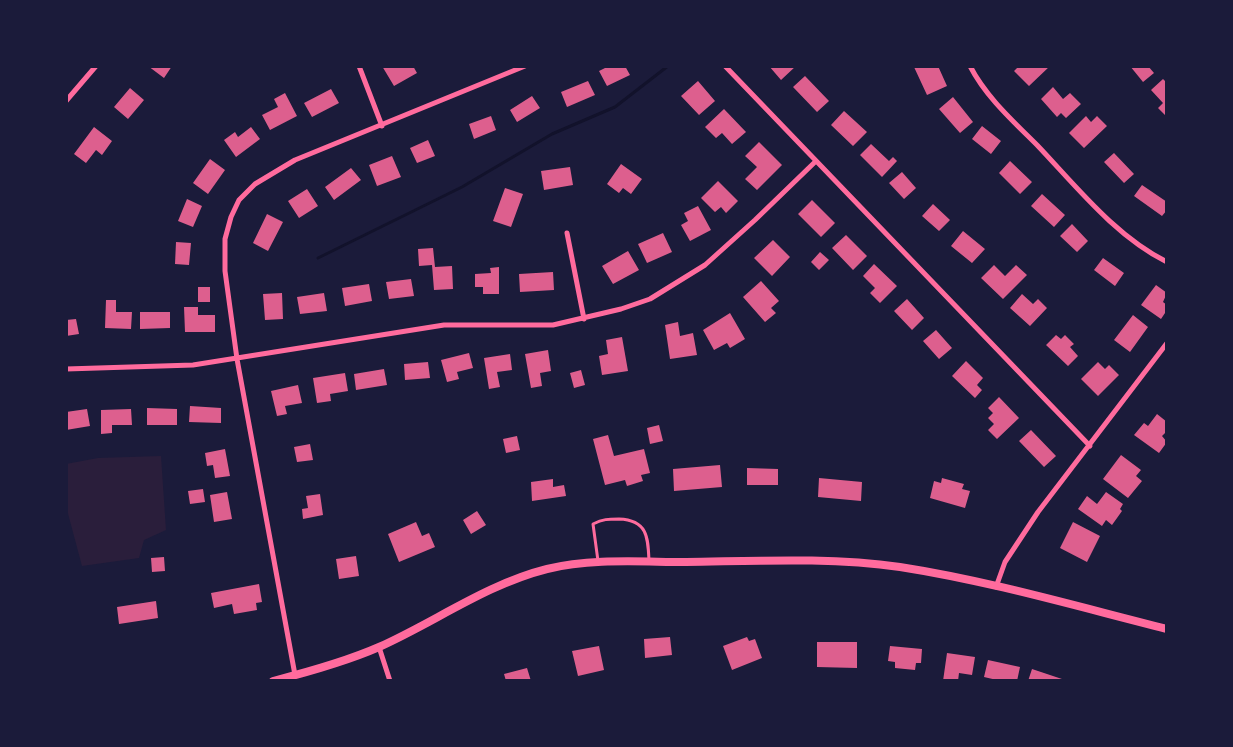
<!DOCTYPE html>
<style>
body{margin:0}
#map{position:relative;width:1233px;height:747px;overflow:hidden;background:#1b1b3a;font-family:"Roboto Condensed",sans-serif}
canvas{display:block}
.frame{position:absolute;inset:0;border:68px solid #1b1b3a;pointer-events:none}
</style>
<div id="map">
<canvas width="1233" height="747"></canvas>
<div class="frame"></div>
</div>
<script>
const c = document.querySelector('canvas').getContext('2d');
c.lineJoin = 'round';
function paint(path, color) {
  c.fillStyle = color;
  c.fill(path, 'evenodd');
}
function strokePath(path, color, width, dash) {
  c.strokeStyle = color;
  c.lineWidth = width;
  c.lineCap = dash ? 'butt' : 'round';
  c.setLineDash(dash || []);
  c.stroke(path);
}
paint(new Path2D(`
 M161 456 166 530 144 540 139 558 82 566 66 506V464L98 458Z`), '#2a1e3b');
strokePath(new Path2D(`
 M318 258 462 187 552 134 615 107 668 66`), '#12122b', 3);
paint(new Path2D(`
 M148 66H172L164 78Z
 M382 66H413L417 73 394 86Z
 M609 66H625L630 75 607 86 599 71Z
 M769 66H796L781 80Z
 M938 66 947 86 927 95 914 67Z
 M1019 66H1050L1029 86 1014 71Z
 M1130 66H1148L1154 73 1143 82Z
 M805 76 829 101 817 112 793 87Z
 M1163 79 1167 83V117L1158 108 1163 103 1151 90Z
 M588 81 595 95 567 107 561 92Z
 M698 81 715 101 699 115 681 96Z
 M1053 87 1063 99 1070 93 1081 104 1066 118 1061 113 1057 117 1041 99Z
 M130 88 144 100 128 119 114 107Z
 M331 89 339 103 312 117 304 103Z
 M285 93 297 116 270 130 262 115 278 107 274 99Z
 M532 96 540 108 517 122 510 110Z
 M953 97 973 122 960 133 939 109Z
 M724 109 746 132 732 144 722 133 716 138 705 127Z
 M844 111 867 132 853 146 831 125Z
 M491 116 496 130 474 139 469 124Z
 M1086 116 1091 122 1097 116 1107 126 1084 148 1069 133Z
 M982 126 1001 141 991 154 972 139Z
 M94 127 112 141 102 155 96 150 86 163 74 154Z
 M251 127 260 139 236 157 224 140 235 132 238 137Z
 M428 140 435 156 417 163 410 148Z
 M759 142 782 165 757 190 745 179 757 167 745 156Z
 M871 144 889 161 893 157 897 161 882 177 860 155Z
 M1114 153 1134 174 1124 183 1104 162Z
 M392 156 401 177 377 186 369 165Z
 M210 159 225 170 208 194 193 183Z
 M1010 161 1032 182 1020 194 999 173Z
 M621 164 642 179 631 194 623 188 619 193 607 184Z
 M570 167 573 185 544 190 541 171Z
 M351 168 361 180 334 200 325 187Z
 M902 172 916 188 904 199 889 183Z
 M718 181 738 201 726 213 721 207 715 212 701 198Z
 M1142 185 1167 202V210L1162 216 1134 196Z
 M505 188 523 194 511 227 493 221Z
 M307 189 318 206 299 218 288 201Z
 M1042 194 1065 215 1054 227 1031 206Z
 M187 199 202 206 193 227 178 221Z
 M812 200 835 223 821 237 798 214Z
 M933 204 950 220 939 231 922 216Z
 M698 206 711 230 690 241 681 225 688 221 684 213Z
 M267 214 283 222 268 251 253 243Z
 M1072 224 1088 241 1077 252 1060 236Z
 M963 231 985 249 972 263 951 246Z
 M663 233 672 252 647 263 638 244Z
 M846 235 867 256 853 270 832 248Z
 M773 240 790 257 772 276 754 258Z
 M176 242 191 243 189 265 175 264Z
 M433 248 435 267 452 266 453 289 434 290 432 265 419 266 418 249Z
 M628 251 639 270 613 284 602 266Z
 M820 252 829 260 819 270 811 262Z
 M1103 258 1124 273 1115 286 1094 270Z
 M874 264 897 286 880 303 870 293 875 288 863 276Z
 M994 265 1005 276 1016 265 1027 275 1003 299 981 278Z
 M499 267V294H483V287H475V274L491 273 490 268Z
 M553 272 554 290 520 292 519 274Z
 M411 279 414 296 389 299 386 282Z
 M761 281 779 301 771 308 776 313 765 322 743 297Z
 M369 284 372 301 345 306 342 288Z
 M1156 285 1167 293 1163 302 1167 305V310L1161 319 1141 305Z
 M198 287H210V302H198Z
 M282 293 283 319 265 320 263 294Z
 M324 293 327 311 300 314 297 297Z
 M1022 294 1033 304 1038 299 1047 308 1030 326 1010 308Z
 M907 299 924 318 912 330 894 311Z
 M106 300H116V312H132L131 329 105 328Z
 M184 307H198V315H215V332H185Z
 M140 312H170V328L140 329Z
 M730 313 745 339 730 348 727 343 714 350 703 330Z
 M1133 315 1148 327 1130 352 1114 340Z
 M76 319 79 334 66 336V320Z
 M678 322 680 336 693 333 697 355 670 359 665 325Z
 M936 330 952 348 939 359 923 341Z
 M1056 335 1061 339 1065 335 1074 344 1070 347 1078 356 1068 366 1046 345Z
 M622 337 628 371 602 375 599 356 608 354 606 340Z
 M548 350 551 371 540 373 542 386 531 388 525 354Z
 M469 353 473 368 457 372 459 379 447 382 441 360Z
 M510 354 512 370 497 372 500 387 489 389 484 358Z
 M966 361 983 378 977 385 982 390 975 398 952 376Z
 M428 362 430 378 405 380 404 364Z
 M1098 362 1105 369 1109 365 1119 375 1098 396 1081 379Z
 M384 369 387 385 356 390 354 374Z
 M581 370 585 385 574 388 570 373Z
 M345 373 348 391 330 394 331 401 317 403 313 378Z
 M298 385 302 403 285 406 287 414 277 416 271 391Z
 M999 397 1019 418 997 439 988 430 994 424 988 418 993 413 988 408Z
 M190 406 221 408V423L189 422Z
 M147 408 177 409V425H147Z
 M87 409 90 426 66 430V412Z
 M131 409 132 425H112V433L101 434V410Z
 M1157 414 1167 422V431L1162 436 1167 442 1159 453 1134 435 1144 423 1148 426Z
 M659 425 663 441 650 444 647 428Z
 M1031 430 1056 456 1044 467 1019 441Z
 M608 435 614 456 644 449 650 473 641 475 643 481 627 486 625 480 605 485 593 439Z
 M517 436 520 450 506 453 503 439Z
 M310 444 313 460 297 462 294 447Z
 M225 449 230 476 215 478 213 465 207 466 205 453Z
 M1121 455 1141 470 1136 476 1142 481 1128 498 1103 479Z
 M720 465 722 487 674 491 673 469Z
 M747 468 778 469V485H747Z
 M819 478 862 482 861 501 818 497Z
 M942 478 964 484 962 489 970 491 965 508 930 498 934 481 941 483Z
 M553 479V487L564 485 566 496 532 501 531 482Z
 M203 489 205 502 190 504 188 491Z
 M227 492 232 519 214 522 210 495Z
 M1106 492 1123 504 1120 509 1122 511 1112 525 1106 520 1102 526 1078 509 1087 496 1097 504Z
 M320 494 323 515 303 519 302 509 308 508 306 496Z
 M477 511 486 525 471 534 463 520Z
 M416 522 422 536 429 533 435 547 399 562 388 534Z
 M1073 522 1100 536 1087 562 1060 548Z
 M356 556 359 576 339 579 336 559Z
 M164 557 165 571 152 572 151 558Z
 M259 584 262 602 256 603 257 610 234 614 232 604 214 608 211 593Z
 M156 601 158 618 119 624 117 607Z
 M670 637 672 655 645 658 644 639Z
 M747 637 749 641 755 639 762 658 732 670 723 646Z
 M817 642H857V668L817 667Z
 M599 646 604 670 578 676 572 651Z
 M890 646 922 649 921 663H916L915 670 895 668V662L888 661Z
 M947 653 975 657 972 675 959 673 958 681H943Z
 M988 660 1020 667 1017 681H1001L984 677Z
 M527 668 531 681H506L504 674Z
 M1032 669 1065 680V681H1028Z`), '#dd5f8e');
strokePath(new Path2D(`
 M598 561 593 524C603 519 608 519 619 519 648 520 648 538 649 561`), '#ff6b9d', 3);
strokePath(new Path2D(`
 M359 66 382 126
 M725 66 1090 446
 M970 66C986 97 1013 121 1037 145 1076 186 1115 236 1167 262
 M66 101 96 66
 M567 233 584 319
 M66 369 193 365 444 325H553L621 309 650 299 705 265 755 220 816 161
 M996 587 1005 562 1038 512 1167 343
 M379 647 390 681
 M295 675 237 359 225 271V239L231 217 239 200 255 184 295 160 525 66`), '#ff6b9d', 5);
strokePath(new Path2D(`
 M273 681C308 672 345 662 379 647 435 622 487 584 547 569 592 558 641 562 686 562 757 561 829 557 900 567 990 581 1079 607 1167 629`), '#ff6b9d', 8);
</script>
